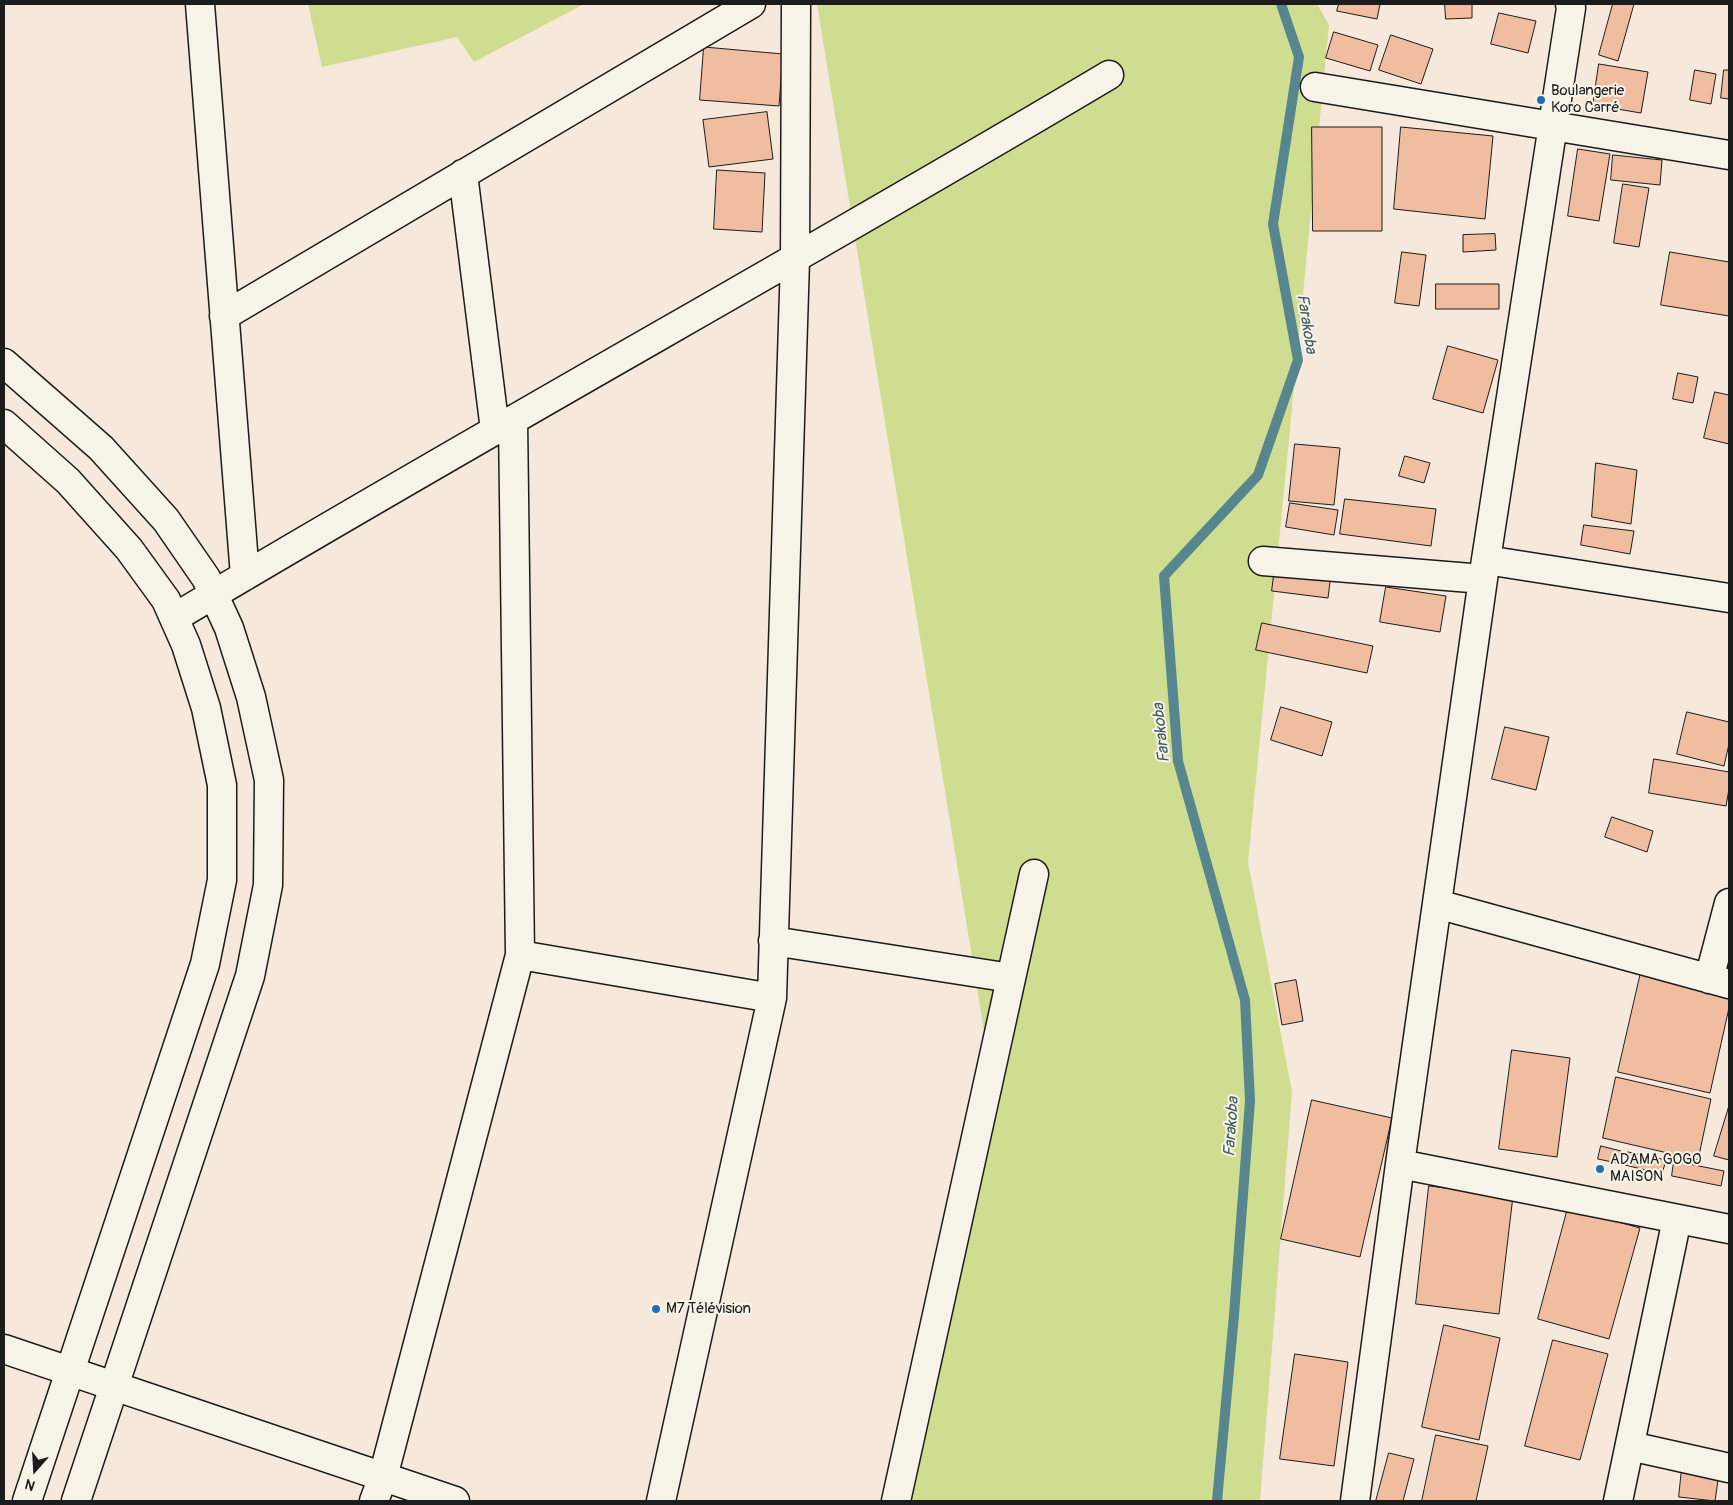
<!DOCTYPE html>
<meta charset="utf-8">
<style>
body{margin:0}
#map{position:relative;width:1733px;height:1505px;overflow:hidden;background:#f6e8da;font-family:Pangolin,sans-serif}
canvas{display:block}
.frame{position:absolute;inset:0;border:5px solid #1c1c1c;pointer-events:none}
.north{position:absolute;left:10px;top:1445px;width:50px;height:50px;-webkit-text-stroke:4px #f7f3e8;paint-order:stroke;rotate:199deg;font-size:14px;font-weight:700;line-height:20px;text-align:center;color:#1c1c1c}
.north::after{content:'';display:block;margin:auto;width:18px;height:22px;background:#1c1c1c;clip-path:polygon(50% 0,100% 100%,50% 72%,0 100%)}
</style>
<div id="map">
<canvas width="1733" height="1505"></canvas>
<div class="frame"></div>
<div class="north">N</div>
</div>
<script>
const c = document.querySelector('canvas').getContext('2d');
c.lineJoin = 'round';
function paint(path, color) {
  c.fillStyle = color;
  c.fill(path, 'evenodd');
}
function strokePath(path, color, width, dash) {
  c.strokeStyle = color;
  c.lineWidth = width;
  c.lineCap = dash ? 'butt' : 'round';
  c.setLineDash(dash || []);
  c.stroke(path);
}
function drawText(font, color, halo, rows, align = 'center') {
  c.font = font + ' Pangolin,sans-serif';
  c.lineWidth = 4;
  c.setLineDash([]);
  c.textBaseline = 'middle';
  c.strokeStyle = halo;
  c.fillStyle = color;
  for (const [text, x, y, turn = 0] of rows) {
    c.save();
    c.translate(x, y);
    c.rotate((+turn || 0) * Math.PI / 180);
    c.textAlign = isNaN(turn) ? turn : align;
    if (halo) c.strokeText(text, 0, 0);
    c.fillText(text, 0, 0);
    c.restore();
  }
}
paint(new Path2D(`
 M308 4H584L474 62 457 37 322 67Z
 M817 4H1317L1329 25 1248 862 1292 1092 1260 1501H894L992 1080Z`), '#cedd90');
strokePath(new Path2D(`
 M1217 1501 1234 1315 1250 1101 1245 1000 1178 761 1164 576 1258 475 1298 360 1273 224 1299 57 1281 4`), '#57868f', 10);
const building = new Path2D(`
 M1339 4H1380L1377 19 1337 11Z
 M1445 4H1472V18L1446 19Z
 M1613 4H1634L1618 61 1599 55Z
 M1499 13 1536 21 1528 53 1491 44Z
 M1334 32 1378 45 1370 71 1326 58Z
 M1391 35 1433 49 1421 84 1379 70Z
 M704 47 783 54 779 106 700 100Z
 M1599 64 1648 72 1641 113 1593 105Z
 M1695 70 1716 74 1711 104 1690 100Z
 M1724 70H1729V99L1721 98Z
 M767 112 773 159 709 167 703 120Z
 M1312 127H1382V231H1313Z
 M1401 127 1493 136 1485 219 1394 209Z
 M1578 149 1610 154 1599 221 1568 216Z
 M1613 155 1662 160 1660 185 1611 180Z
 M717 170 765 173 762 232 714 229Z
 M1623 184 1649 188 1639 247 1614 243Z
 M1495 234 1496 250 1463 252V235Z
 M1402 252 1426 255 1419 306 1395 303Z
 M1670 252 1729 262V316L1661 305Z
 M1436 284H1499V309H1436Z
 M1448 346 1498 360 1483 413 1433 399Z
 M1678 373 1698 377 1693 403 1673 399Z
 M1715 392 1729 395V444L1704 438Z
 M1295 444 1340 448 1334 505 1289 501Z
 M1405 456 1430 463 1424 483 1399 476Z
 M1596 463 1637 470 1631 524 1592 517Z
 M1345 499 1436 509 1431 546 1340 534Z
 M1290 503 1338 510 1334 535 1286 527Z
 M1584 525 1634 531 1630 554 1581 545Z
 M1275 567 1331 574 1328 598 1272 591Z
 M1386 587 1446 596 1440 632 1380 622Z
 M1262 623 1373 646 1367 673 1256 650Z
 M1281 707 1332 722 1322 756 1271 740Z
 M1687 712 1729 722V744L1724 766 1677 754Z
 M1505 727 1549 737 1536 790 1492 779Z
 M1654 759 1729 772V789L1726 806 1649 793Z
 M1612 817 1653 831 1647 852 1605 837Z
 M1641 972 1729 992V1008L1710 1093 1618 1072Z
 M1296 980 1303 1021 1282 1025 1275 984Z
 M1512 1050 1570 1058 1557 1157 1499 1149Z
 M1616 1077 1711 1099 1698 1160 1603 1138Z
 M1312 1100 1392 1118 1360 1257 1281 1239Z
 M1729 1106V1160L1714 1156Z
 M1601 1146 1621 1151 1617 1163 1598 1159Z
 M1628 1152 1666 1160 1662 1174 1625 1165Z
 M1674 1161 1724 1171 1721 1186 1672 1176Z
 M1429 1186 1513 1196 1499 1314 1416 1304Z
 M1568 1208 1640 1228 1609 1339 1538 1319Z
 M1444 1325 1500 1338 1479 1440 1422 1427Z
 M1553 1340 1608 1354 1580 1460 1525 1446Z
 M1295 1354 1348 1362 1334 1466 1280 1459Z
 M1436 1435 1488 1446 1476 1501H1422Z
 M1389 1453 1414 1459 1403 1501H1376Z
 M1682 1468 1719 1473 1715 1501 1679 1497Z`);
paint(building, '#f0bda0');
strokePath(building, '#1c1c1c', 1);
const street = new Path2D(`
 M200 4 245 576
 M1315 87 1729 155
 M463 174 495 430
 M224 316 751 4
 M4 363 101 448 166 520 206 578 229 628 251 697 269 780 268 885 250 976 76 1501
 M4 424 68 481 129 549 166 600 186 645 206 708 222 785V880L205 964 27 1501
 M1486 560 1729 598
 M1263 561 1483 579
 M174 618C483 433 800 259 1109 75
 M1437 904 1729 984
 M773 941 1011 978
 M520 955 772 998
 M1709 979 1729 903
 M1400 1164 1729 1229
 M4 1349 455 1501
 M1630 1446 1729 1468
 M374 1501 383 1477 520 955 513 420
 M661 1501 772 998 795 260 796 4
 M896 1501 1034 874
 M1355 1501 1400 1164 1483 579 1571 8 1570 4
 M1618 1501 1677 1219`);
strokePath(street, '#1c1c1c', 31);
strokePath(street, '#f7f3e8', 28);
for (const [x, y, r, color] of [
 [1541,100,5,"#1f6fb2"],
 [1600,1169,5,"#1f6fb2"],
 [656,1309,5,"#1f6fb2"]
]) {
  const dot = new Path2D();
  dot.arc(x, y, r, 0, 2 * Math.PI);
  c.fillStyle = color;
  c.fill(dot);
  strokePath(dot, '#f7f3e8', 2);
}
drawText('15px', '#1c1c1c', '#f7f3e8', [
 ["Boulangerie",1551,91],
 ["Koro Carré",1551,108],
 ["ADAMA GOGO",1610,1160],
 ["MAISON",1610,1177],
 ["M7 Télévision",666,1309]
], 'left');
drawText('italic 16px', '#3e5a5f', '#f7f3e8', [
 ["Farakoba",1306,324,81],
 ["Farakoba",1162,733,-96],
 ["Farakoba",1232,1127,-86]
]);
</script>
